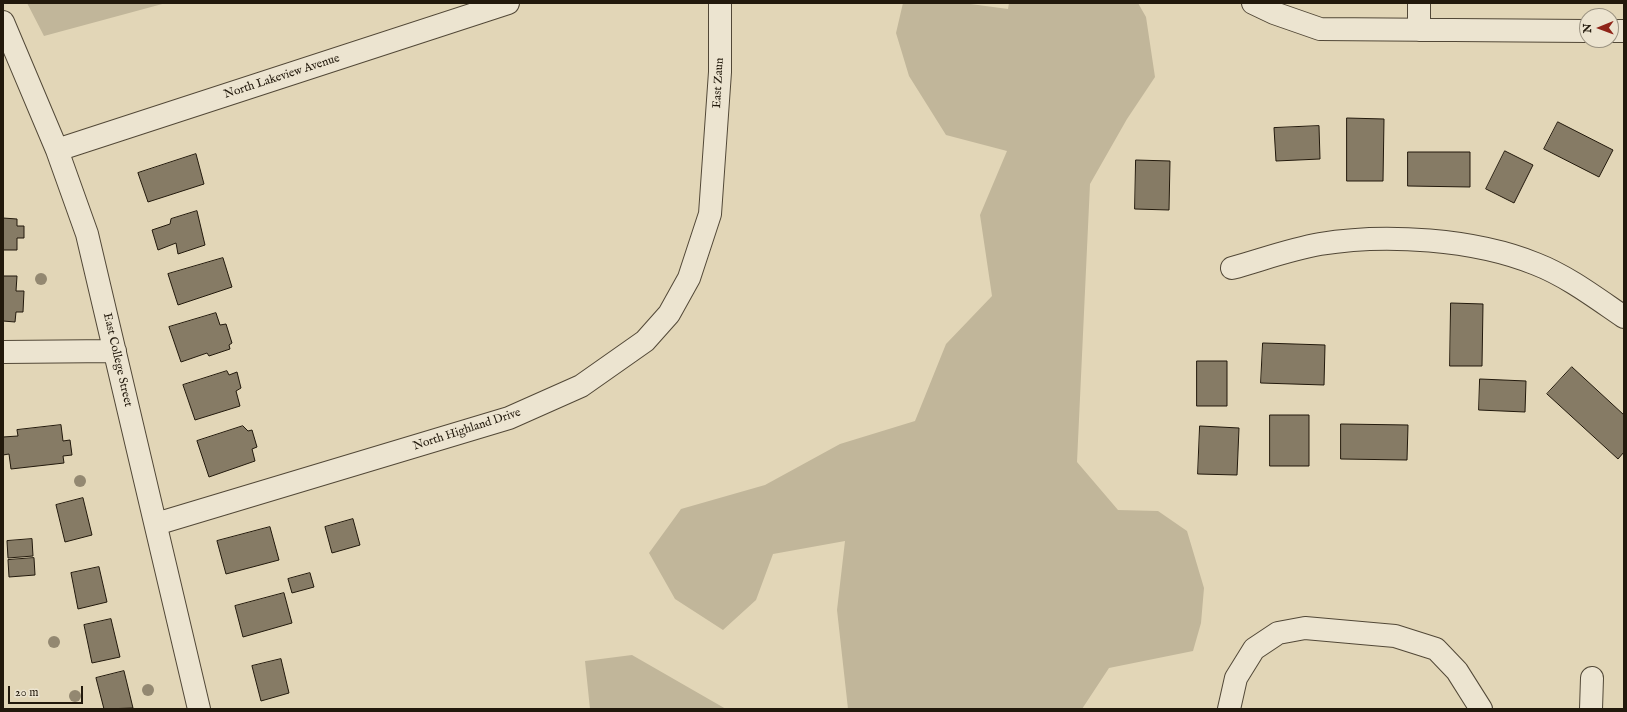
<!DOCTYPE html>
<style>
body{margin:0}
#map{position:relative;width:1627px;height:712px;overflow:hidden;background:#e2d6b7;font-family:"IM FELL English",serif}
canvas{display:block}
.frame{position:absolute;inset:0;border:4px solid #22190c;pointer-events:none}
.north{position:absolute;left:1579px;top:8px;width:40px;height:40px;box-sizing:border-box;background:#ece4d0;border:1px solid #9b9382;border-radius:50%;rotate:269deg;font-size:11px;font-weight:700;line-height:16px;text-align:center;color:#22190c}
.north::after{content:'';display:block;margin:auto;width:14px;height:18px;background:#8f2418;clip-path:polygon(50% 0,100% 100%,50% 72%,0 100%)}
.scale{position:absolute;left:8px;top:686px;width:75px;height:18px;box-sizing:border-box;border:2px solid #22190c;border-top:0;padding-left:5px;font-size:12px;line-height:14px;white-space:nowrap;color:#22190c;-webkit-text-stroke:3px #ece4d0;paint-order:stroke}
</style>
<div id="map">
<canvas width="1627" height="712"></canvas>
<div class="frame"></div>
<div class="north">N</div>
<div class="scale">20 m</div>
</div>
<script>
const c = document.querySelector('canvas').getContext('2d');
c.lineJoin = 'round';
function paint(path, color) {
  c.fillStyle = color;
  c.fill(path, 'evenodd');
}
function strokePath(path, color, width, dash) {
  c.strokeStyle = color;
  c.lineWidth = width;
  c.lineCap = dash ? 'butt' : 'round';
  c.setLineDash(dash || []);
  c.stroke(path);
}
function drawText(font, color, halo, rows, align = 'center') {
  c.font = font + ' "IM FELL English",serif';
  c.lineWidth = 3;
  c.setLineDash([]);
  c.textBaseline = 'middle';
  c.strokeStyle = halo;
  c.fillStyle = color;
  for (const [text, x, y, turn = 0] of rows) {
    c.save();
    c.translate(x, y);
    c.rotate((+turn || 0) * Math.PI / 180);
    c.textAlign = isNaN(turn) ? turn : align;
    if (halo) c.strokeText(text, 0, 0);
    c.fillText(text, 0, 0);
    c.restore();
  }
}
paint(new Path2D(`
 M27 3H166L44 36Z
 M903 3H963L1008 9 1009 3H1138L1146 17 1155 77 1127 119 1090 184 1077 462 1118 510 1158 511 1187 531 1204 588 1201 623 1193 651 1109 668 1082 709H848L837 610 845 541 773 554 756 600 723 630 675 599 649 553 681 509 765 485 840 444 915 421 946 344 992 296 980 215 1007 151 946 135 909 76 896 33Z
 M632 655 726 709H590L585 661Z`), '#c1b69a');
const building = new Path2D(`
 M1347 118 1384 119 1383 181H1347Z
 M1558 122 1613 150 1599 177 1544 149Z
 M1319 126 1320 159 1276 161 1274 128Z
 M1505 151 1533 165 1514 203 1486 189Z
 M1408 152H1470V187L1408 186Z
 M196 154 204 184 148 202 138 173Z
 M1136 160 1170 161 1169 210 1135 209Z
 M197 211 205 245 178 254 176 243 158 250 152 230 170 224 171 219Z
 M3 218 17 219V226H24V238H17V250H3Z
 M223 258 232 287 178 305 168 274Z
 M3 276H17L16 291H24L23 312H16L15 322 3 321Z
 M1451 303 1483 304 1482 366H1450Z
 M216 313 220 325 226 324 232 343 229 345 230 349 209 356 207 353 181 362 169 327Z
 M1263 343 1325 345 1324 385 1261 383Z
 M1197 361H1227V406H1197Z
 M1572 367 1624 415V452L1618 459 1547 394Z
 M227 371 229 375 237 372 241 388 236 391 240 406 195 420 183 385Z
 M1480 379 1526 381 1525 412 1479 410Z
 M1270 415H1309V466H1270Z
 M1341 424 1408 425 1407 460 1341 459Z
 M61 425 63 441 70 440 72 455 63 456 64 463 11 469 9 454 3 455V437L18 436 17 430Z
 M243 426 248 431 252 430 257 447 252 449 255 461 209 477 197 441Z
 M1200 426 1239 428 1237 475 1198 474Z
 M83 498 92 535 65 542 56 505Z
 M353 519 360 545 332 553 325 527Z
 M270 527 279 560 226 574 217 541Z
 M32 539 33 556 8 558 7 541Z
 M34 558 35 575 9 577 8 560Z
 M99 567 107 602 78 609 71 573Z
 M310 573 314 587 292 593 288 579Z
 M284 593 292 623 243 637 235 606Z
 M111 619 120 657 92 663 84 625Z
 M281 659 289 693 261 701 252 666Z
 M124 671 133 708 104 709 96 678Z`);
paint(building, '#867b65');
strokePath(building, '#22190c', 1);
const minor = new Path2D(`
 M1253 3 1274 13 1320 29 1587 31
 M3 22 57 150 87 234 199 709
 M1419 30V3
 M1611 31H1624
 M57 150 508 3
 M1232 268C1261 260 1291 249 1320 244 1385 233 1475 239 1536 264 1567 276 1596 298 1624 317
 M3 352 115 351
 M156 524 509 418 581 386 645 341 669 314 689 278 710 214 720 72V3
 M1229 709 1236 678 1254 649 1278 633 1305 628 1395 636 1436 649 1457 671 1481 709
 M1591 709 1592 678`);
strokePath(minor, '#524837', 24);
strokePath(minor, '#ece4d0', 22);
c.fillStyle = '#938871';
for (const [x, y] of [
 [41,279],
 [80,481],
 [54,642],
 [148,690],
 [75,696]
]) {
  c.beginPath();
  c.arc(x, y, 6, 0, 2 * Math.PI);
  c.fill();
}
drawText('12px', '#22190c', '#ece4d0', [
 ["North Lakeview Avenue",282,77,-18],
 ["East Zaun",719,83,-87],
 ["East College Street",117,360,77],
 ["North Highland Drive",467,430,-18]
]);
</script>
